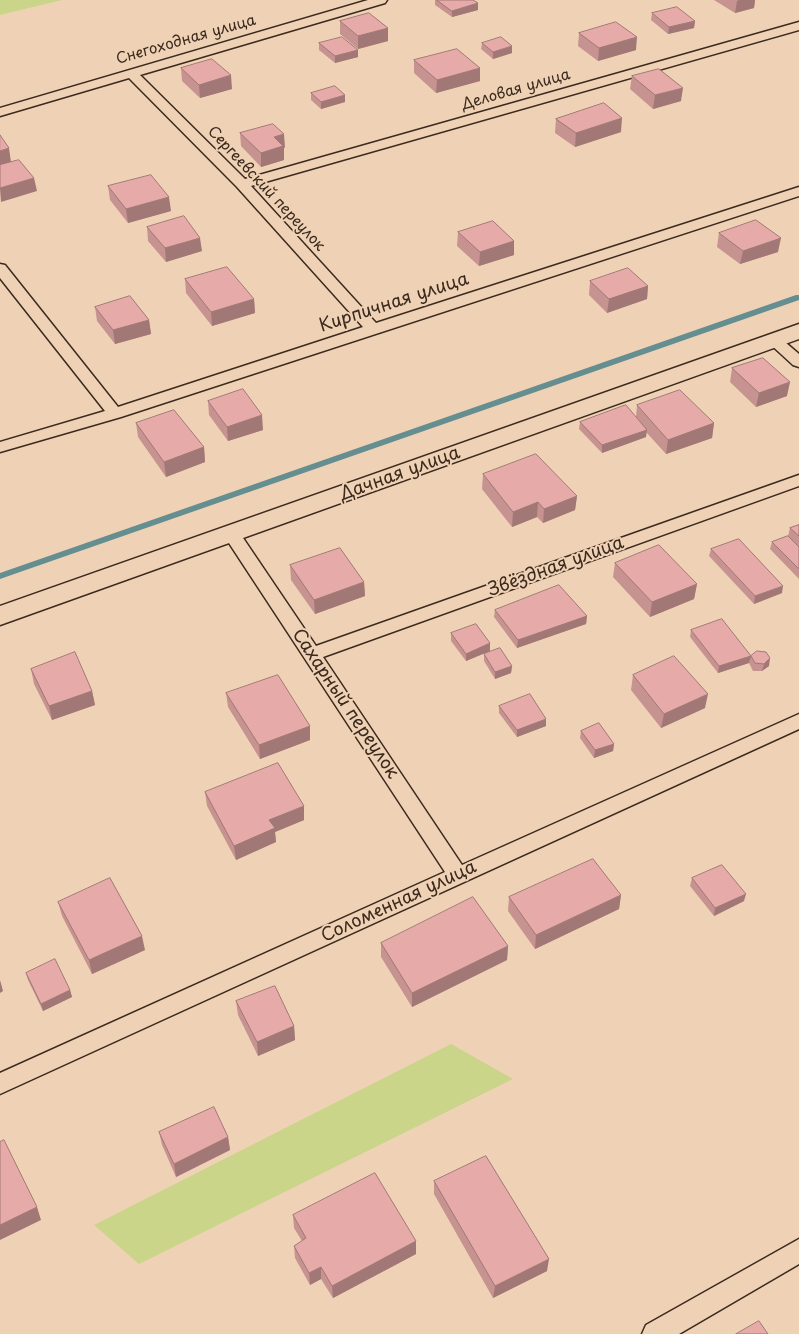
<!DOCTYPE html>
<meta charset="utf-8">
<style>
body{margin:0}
canvas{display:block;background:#efd2b5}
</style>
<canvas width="799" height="1334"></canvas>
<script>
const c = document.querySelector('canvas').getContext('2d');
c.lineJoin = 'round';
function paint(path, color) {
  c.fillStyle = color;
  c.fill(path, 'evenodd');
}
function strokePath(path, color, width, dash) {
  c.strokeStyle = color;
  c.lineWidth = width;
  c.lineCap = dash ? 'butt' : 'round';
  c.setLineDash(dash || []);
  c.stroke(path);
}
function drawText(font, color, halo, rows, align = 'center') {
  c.font = font + ' "Playpen Sans",sans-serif';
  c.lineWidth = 4;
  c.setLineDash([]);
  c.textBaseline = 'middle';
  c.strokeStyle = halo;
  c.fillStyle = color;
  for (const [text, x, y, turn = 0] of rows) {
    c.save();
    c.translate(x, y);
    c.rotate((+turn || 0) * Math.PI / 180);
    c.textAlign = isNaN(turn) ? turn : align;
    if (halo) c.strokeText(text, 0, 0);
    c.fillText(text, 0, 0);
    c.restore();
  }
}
paint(new Path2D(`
 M0 0H62L0 15Z
 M451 1044 513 1079 139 1264 94 1225Z`), '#cad589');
paint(new Path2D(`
 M796 295H799V300L0 579V573Z`), '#658e91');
const service = new Path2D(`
 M368 0H387L385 3 140 75 245 179 799 22V30L251 186 376 323 799 187V196L121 417 0 452V442L105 411 0 278V264L5 265 118 407 363 327 237 187 129 78 0 116V108Z
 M774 335 779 337 799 354V367L793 365 769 343 766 340Z
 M799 475V486L323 657 462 865 799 714V729L0 1094V1073L445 872 225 537 222 533 225 529H237L316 646Z
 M799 1239V1264L679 1334H642L646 1325Z`);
const minor = new Path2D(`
 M799 324V339L0 625V606Z`);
strokePath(service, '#3b2a1e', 3);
strokePath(minor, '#3b2a1e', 3);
paint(service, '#efd2b5');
paint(minor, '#efd2b5');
paint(new Path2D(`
 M435 0H473L478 10 452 17 435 5Z
 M714 0H755L754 8 735 13Z
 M652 13 695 21 694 28 668 34 651 20Z
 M340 21 388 41 358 49 340 34Z
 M579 33 636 50 598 61 578 46Z
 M319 43 358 50V57L335 63 319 50Z
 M482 43 512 53 493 59 481 49Z
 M414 60 480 81 436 93 414 73Z
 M181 68 232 89 200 98 182 81Z
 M632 76 681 101 653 109 630 89Z
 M311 93 345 102 321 109 311 100Z
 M556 119 621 132 575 147 555 133Z
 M240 133 285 147 284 148V160L261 167 241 146Z
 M108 186 171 211 128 223 110 200Z
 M147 227 202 251 166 262 148 241Z
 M458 232 514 241V255L479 266 457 246Z
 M719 233 778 252 740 264 717 247Z
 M185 279 254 299 255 313 212 326 186 293Z
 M590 281 648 286 647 299 607 313 589 295Z
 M95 307 149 320 151 334 115 344 97 321Z
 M732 368 787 396 756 407 730 382Z
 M208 401 263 430 228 441 209 415Z
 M637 405 714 423 712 438 666 454 646 432V437L602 453 579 429 580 422 636 417Z
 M136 423 204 447 205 462 166 477 138 437Z
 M483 474 577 496 575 510 543 523 537 517 512 527 482 489Z
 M799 525V579L770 549 772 542 788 536 790 528Z
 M711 549 782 593 754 604 709 556Z
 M615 563 697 584 694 599 650 617 613 577Z
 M290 565 364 582 365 596 315 614 291 580Z
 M495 610 587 616 586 624 517 648 494 617Z
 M691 630 751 656 769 666 762 671H753L749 663 718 673 690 637Z
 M451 633 490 651 466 661 451 641Z
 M484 654 512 666 511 673 495 679 484 661Z
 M31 669 92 691 95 705 52 720 34 684Z
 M633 675 705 708 661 728 631 690Z
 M226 693 310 740 260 759 228 707Z
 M499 706 546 726 517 737 499 713Z
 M581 731 614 744 613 751 594 758 580 738Z
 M205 792 304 820 275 832 276 842 236 860 207 806Z
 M692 878 744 901 714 916 690 886Z
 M621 895 619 909 535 949 508 911 509 897Z
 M58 902 145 950 92 974 62 916Z
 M381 943 508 946 507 960 412 1007 381 957Z
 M26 973 70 990 72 997 43 1011 28 980Z
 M236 1001 294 1026 295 1040 258 1056 238 1015Z
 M159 1132 228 1137 230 1150 176 1177 162 1145Z
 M434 1181 547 1271 493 1298 434 1194Z
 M293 1215 416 1254 333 1298 321 1279 310 1285 295 1258 294 1246 302 1241 294 1228Z`), '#c69390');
paint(new Path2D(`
 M739 0H755L754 8 735 13 737 1Z
 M478 3V10L452 17V11Z
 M695 21 694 28 668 34 669 27Z
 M388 28V41L358 49V36Z
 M637 37 636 50 598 61 599 48Z
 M512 46V53L493 59V52Z
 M358 50V57L335 63V56Z
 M480 68V81L436 93 437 80Z
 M231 75 232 89 200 98 199 85Z
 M683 88 681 101 653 109 655 95Z
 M345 95V102L321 109V102Z
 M622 118 621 132 575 147 576 133Z
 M284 134 285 147 284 148V160L261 167V153L274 137Z
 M9 148 11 162 0 165V151Z
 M34 178 37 191 1 202 0 188Z
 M169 197 171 211 128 223 126 209Z
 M200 238 202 251 166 262 165 248Z
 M781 238 778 252 740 264 743 251Z
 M514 241V255L479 266 480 252Z
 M648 286 647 299 607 313 609 299Z
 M254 299 255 313 212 326 211 312Z
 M149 320 151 334 115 344 113 330Z
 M790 382 787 396 756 407 759 393Z
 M262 415 263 430 228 441 227 427Z
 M714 423 712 438 666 454 668 440Z
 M647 430 646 437 602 453V445Z
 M204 447 205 462 166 477 164 462Z
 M577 496 575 510 543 523 544 509Z
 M538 502 537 517 512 527 513 512Z
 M364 582 365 596 315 614 314 600Z
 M697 584 694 599 650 617 652 602Z
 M783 586 782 593 754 604 755 596Z
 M587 616 586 624 517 648 518 640Z
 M490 643V651L466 661V654Z
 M751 656 749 663 718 673 719 666Z
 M770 658 769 666 762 671 764 664Z
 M512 666 511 673 495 679V672Z
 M92 691 95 705 52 720 49 706Z
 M708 694 705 708 661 728 664 714Z
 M546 719V726L517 737V730Z
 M310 726V740L260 759 259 745Z
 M614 744 613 751 594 758 595 750Z
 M304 806V820L275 832 276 842 236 860 234 846 269 820Z
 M746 894 744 901 714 916 715 908Z
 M621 895 619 909 535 949 536 935Z
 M142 936 145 950 92 974 89 960Z
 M508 946 507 960 412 1007V993Z
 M0 980 3 991 0 993Z
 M70 990 72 997 43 1011 41 1004Z
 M294 1026 295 1040 258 1056 257 1042Z
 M228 1137 230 1150 176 1177 174 1164Z
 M37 1207 41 1220 0 1240V1225Z
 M416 1241V1254L333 1298 332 1286Z
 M549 1259 547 1271 493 1298 495 1286Z
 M321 1267V1279L310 1285 309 1273Z`), '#a17876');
const building = new Path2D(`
 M437 0H473L478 3 452 11Z
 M677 7 695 21 669 27 652 13Z
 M369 13 388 28 358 36 340 21Z
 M616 22 637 37 599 48 579 33Z
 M342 37 358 50 335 56 319 43Z
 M501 37 512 46 493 52 482 43Z
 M457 49 480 68 437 80 414 60Z
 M212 59 231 75 199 85 181 68Z
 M659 69 683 88 655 95 632 76Z
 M335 86 345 95 321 102 311 93Z
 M604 103 622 118 576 133 556 119Z
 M273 124 284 134 274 137 283 146 261 153 240 133Z
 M0 135 9 148 0 151Z
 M19 160 34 178 0 188V165Z
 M151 175 169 197 126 209 108 186Z
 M184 216 200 238 165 248 147 227Z
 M756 220 781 238 743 251 719 233Z
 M493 221 514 241 480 252 458 232Z
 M227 267 254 299 211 312 185 279Z
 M628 268 648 286 609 299 590 281Z
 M130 296 149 320 113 330 95 307Z
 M763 358 790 382 759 393 732 368Z
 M243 389 262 415 227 427 208 401Z
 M680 390 714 423 668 440 637 405Z
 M626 405 647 430 602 445 580 422Z
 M174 410 204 447 164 462 136 423Z
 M536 454 577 496 544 509 538 502 513 512 483 474Z
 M799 525V536L790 528Z
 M788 536 799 547V569L772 542Z
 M739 539 783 586 755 596 711 549Z
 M659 545 697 584 652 602 615 563Z
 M340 548 364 582 314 600 290 565Z
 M559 585 587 616 518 640 495 610Z
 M722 619 751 656 719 666 691 630Z
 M476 624 490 643 466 654 451 633Z
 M500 648 512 666 495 672 484 654Z
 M757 651 766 652 770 658 764 664 755 663 751 656Z
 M75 652 92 691 49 706 31 669Z
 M674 656 708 694 664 714 633 675Z
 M278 675 310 726 259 745 226 693Z
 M530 694 546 719 517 730 499 706Z
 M599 723 614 744 595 750 581 731Z
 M278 763 304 806 269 820 275 828 234 846 205 792Z
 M593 859 621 895 536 935 509 897Z
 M722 865 746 894 715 908 692 878Z
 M110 878 142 936 89 960 58 902Z
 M473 897 508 946 412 993 381 943Z
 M55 959 70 990 41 1004 26 973Z
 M275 986 294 1026 257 1042 236 1001Z
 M214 1107 228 1137 174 1164 159 1132Z
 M4 1140 37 1207 0 1225V1142Z
 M486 1156 549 1259 495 1286 434 1181Z
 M375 1173 416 1241 332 1286 321 1267 309 1273 294 1246 306 1238 293 1215Z
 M759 1321 768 1334H736Z`);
paint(building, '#e6aba8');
strokePath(building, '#a17876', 1);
drawText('15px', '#3b2a1e', '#efd2b5', [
 ["Снегоходная улица",186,40,-16],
 ["Деловая улица",516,90,-16],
 ["Сергеевский переулок",266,189,47]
]);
drawText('18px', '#3b2a1e', '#efd2b5', [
 ["Кирпичная улица",394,303,-18],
 ["Дачная улица",400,474,-20],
 ["Звёздная улица",556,567,-20],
 ["Сахарный переулок",345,704,56],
 ["Соломенная улица",399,902,-25]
]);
</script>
